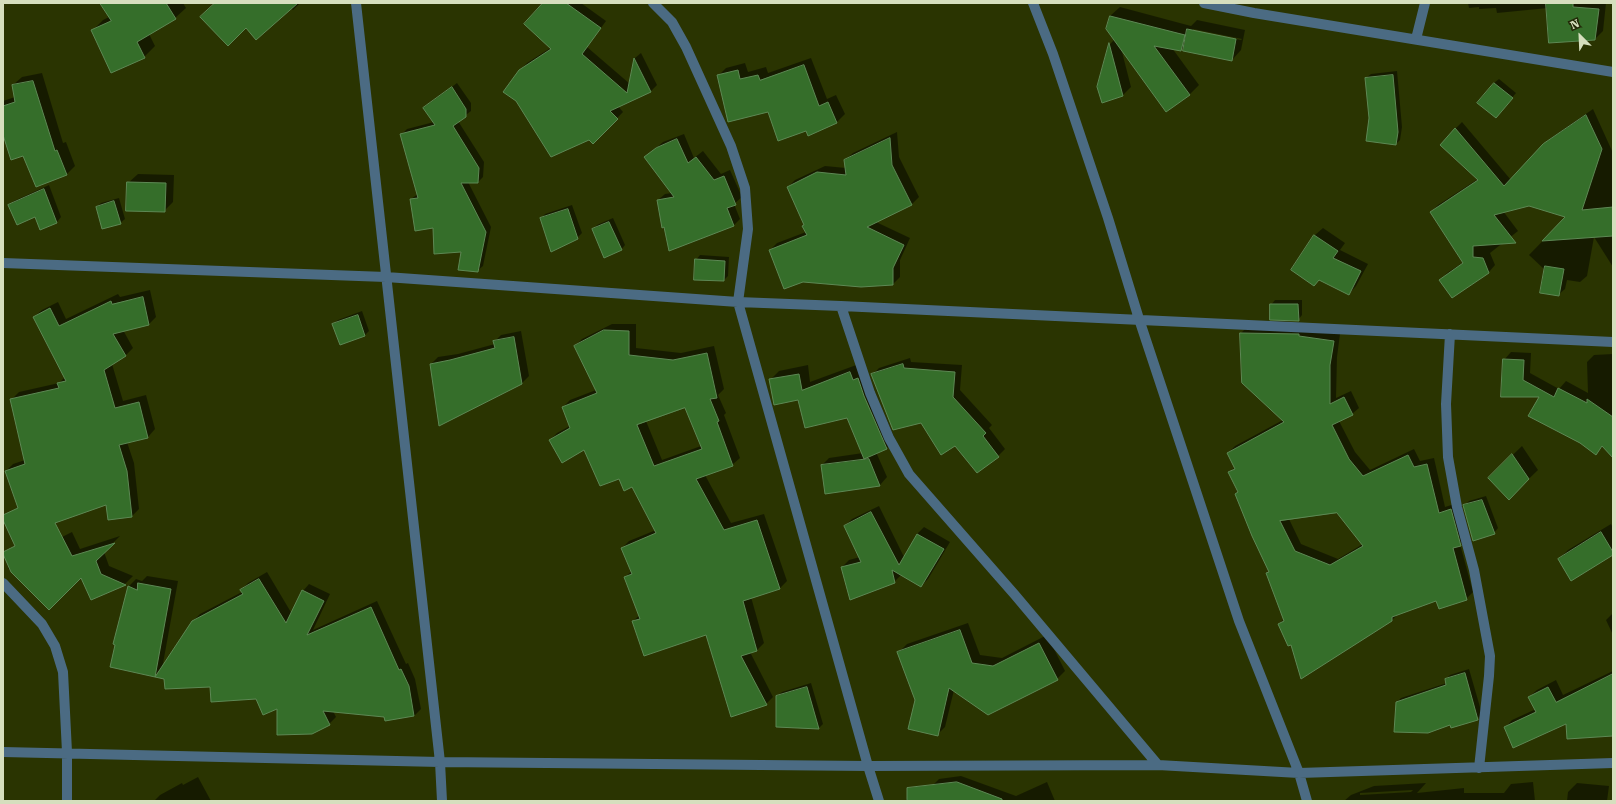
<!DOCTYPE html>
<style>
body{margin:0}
#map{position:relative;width:1616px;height:804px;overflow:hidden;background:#2a3401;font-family:"Roboto Serif",serif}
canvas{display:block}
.frame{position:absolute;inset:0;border:4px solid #d6dfbe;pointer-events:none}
.north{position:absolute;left:1560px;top:16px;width:40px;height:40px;-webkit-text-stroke:3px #222907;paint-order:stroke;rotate:336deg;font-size:11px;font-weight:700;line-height:16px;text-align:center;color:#d6dfbe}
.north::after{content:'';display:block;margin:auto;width:14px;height:18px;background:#d6dfbe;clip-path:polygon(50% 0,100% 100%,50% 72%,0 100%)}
</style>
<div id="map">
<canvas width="1616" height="804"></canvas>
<div class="frame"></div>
<div class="north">N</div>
</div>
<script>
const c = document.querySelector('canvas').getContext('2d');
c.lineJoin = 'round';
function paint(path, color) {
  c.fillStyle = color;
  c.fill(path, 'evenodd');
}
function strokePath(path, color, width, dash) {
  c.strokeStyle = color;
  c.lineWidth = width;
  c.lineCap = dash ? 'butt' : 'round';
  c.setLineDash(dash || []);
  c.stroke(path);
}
paint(new Path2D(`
 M101 3H183L186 8 175 18 149 34 155 46 144 57 92 31 103 20 109 17Z
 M216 3H300L293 10 290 8 246 26Z
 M544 3H581L606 21 587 47 630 84 635 58 641 53 657 85 651 91 618 106 623 112 593 143 520 70 527 63 552 47Z
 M1468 3H1606L1603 31 1595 39 1548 8 1497 13 1496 8 1479 9V7L1469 8Z
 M1120 7 1191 26 1197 20 1245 30 1241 50 1232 60 1185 46 1181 50 1172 48 1199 85 1190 94 1167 110 1121 48 1131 87 1123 95 1098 87 1110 44 1115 39 1110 16ZM1193 29 1242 39 1241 40 1193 31Z
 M811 58 827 99 836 95 845 114 837 122 808 134 806 130 768 111 718 76 726 68 745 63 748 72 766 67 768 73Z
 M1397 71 1402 127 1400 140 1396 144 1370 118 1366 78 1371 74Z
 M42 73 63 143 66 142 75 166 67 174 3 132V101L15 97 13 85 22 77Z
 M1499 79 1516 93 1496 117 1494 83Z
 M457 83 471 103V111L458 121 484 162 483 177 478 182H468L491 227 483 266 477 271 462 251 434 227 411 199 418 194 402 134 407 129 434 122 424 108Z
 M1593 109 1613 153V267L1594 237 1587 276 1580 282 1567 280 1565 289 1558 295 1545 270 1529 255 1567 216 1529 205 1503 211 1518 231 1490 253 1495 265 1489 272 1452 297 1441 280 1447 273 1464 262 1431 212 1438 205 1478 179 1455 129 1462 122 1511 180 1551 138Z
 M897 132 899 157 919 197 912 204 876 222 910 238 900 260V277L893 284 770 250 777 243 806 232 805 224 788 187 795 180 825 166 846 168 845 160 853 153Z
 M684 134 694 158 703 151 721 174 730 170 742 197 734 204 740 219 734 225 669 250 658 200 665 194 672 193 646 157 663 142Z
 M138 174 174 175 173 202 164 211 128 183Z
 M49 185 61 217 57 222 41 229 35 215 9 206 14 201Z
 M119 198 125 219 120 223 97 207 101 203Z
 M572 205 582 233 577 238 541 219 545 214Z
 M613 218 625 245 621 250 593 230 597 225Z
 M1323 228 1345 243 1340 250 1368 264 1356 286 1349 294 1320 279 1314 285 1292 270 1315 235Z
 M700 255 729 257 728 276 724 280 696 260Z
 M150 290 156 317 149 324 123 330 133 348 126 355 112 364 123 401 146 395 155 429 148 437 127 442 134 463 139 509 132 516 107 503 6 471 13 464 25 460 11 400 19 392 59 383 65 377 34 317 42 310 58 302 66 319 118 294 120 297Z
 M1275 300H1302V315L1298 320 1271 305Z
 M362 311 369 331 365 335 334 324 338 320Z
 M612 324H636V348L681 353 714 346 724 389 718 395 726 413 724 415 740 458 732 465 705 475 731 523 764 514 787 581 780 588 751 597 764 643 757 650 750 652 773 697 766 704 706 633 633 621 640 615 625 577 632 571 622 548 629 541 656 530 632 486 585 448 550 440 557 433 570 426 563 407 570 400 596 390 575 346 582 339ZM686 407 701 446 662 460 646 421Z
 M1248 326 1306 329 1340 334 1337 357 1336 398 1351 391 1359 408 1352 414 1339 421 1355 452 1370 470 1414 449 1420 461 1434 458 1445 507 1458 503 1467 538 1460 544 1473 592 1466 599 1437 600 1398 614 1392 620 1279 624 1284 619 1267 574 1270 571 1239 492 1230 472 1235 467 1228 453 1235 446 1283 420 1243 383 1241 333ZM1337 512 1363 544 1338 559 1301 544 1289 519Z
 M521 331 529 376 522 383 431 364 438 357 458 354 495 344 494 342 501 335Z
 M1511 352 1531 353 1530 373 1559 389 1566 381 1588 393 1587 362 1594 355 1613 354V457L1603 446 1596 454 1541 396H1502L1504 360Z
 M910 358 911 362 962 365 960 390 992 425 989 428 1005 449 998 456 956 445 922 422 872 375 879 368Z
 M859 364 872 386 895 439 887 448 876 452 887 477 880 485 825 493 822 465 829 458 863 453 847 417 799 399 770 380 779 371 808 365 810 382Z
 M1522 446 1538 470 1509 498 1489 478Z
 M1486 496 1498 528 1494 533 1464 506 1469 501Z
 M879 506 904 557 917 534 924 527 950 542 928 579 921 586 901 575 894 582 842 567 849 560 860 557 845 526 852 519Z
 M1611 524 1613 528V554L1559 559 1568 550Z
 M72 532 80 549 120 536 104 552 109 566 133 576 125 584 91 599 81 576 49 608 8 568 16 560Z
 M267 572 292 614 303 591 309 584 330 594 313 630 377 601 406 664 408 663 415 679 421 709 414 716H385L333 711 336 717 329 724 278 708 256 698 211 686 160 670 154 676 129 586 136 579 142 581 147 576 178 581 162 669 193 621 200 614 242 592 241 590 248 583Z
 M1613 613V635L1606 620Z
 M968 623 980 655 1002 658 1047 635 1065 671 1057 679 954 690 945 727 937 735 899 652 907 644Z
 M1469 669 1482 714 1477 719 1451 724 1397 702 1401 698 1447 683 1446 679 1450 675Z
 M1613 671V735L1567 722 1505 728 1512 720 1536 709 1529 697 1537 690 1556 680 1563 695Z
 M811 683 823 724 819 728 777 726V696L782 692Z
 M961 776 1016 796 1047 782 1055 801H905L911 794 933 785 939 779Z
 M198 777 211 801H154L160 795 182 783 183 785Z
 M1533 782 1535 801H1344L1351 795 1374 786 1426 783 1417 793 1464 788V793H1504L1511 784ZM1413 790 1411 792 1360 795V793Z
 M1577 783 1609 786 1607 801H1567L1568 792Z`), '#0007');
const building = new Path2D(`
 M100 3H166L176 19 137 42 145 58 111 73 91 30 111 21Z
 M215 3H298L256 40 246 28 228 46 200 17Z
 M543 3H566L601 28 582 54 627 93 634 58 651 92 610 111 618 119 593 144 589 140 551 157 516 101 503 92 519 70 551 49 524 24Z
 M1546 3H1573V7L1599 9 1595 40 1549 43Z
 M1110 16 1185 35 1181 51 1154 46 1190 95 1166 112 1106 29Z
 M1187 29 1236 39 1232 61 1183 51Z
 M1109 43 1123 96 1102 103 1097 87Z
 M804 65 819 106 828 102 837 123 808 136 806 131 778 141 768 112 728 122 717 75 738 70 740 79 758 75 760 80Z
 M1393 75 1398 132 1396 145 1366 141 1369 118 1365 78Z
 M33 81 55 151 57 150 67 175 36 187 23 156 11 160 3 135V106L15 102 12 85Z
 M1494 83 1513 98 1496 118 1477 103Z
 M452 87 466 109V117L453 126 479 168 478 183H461L486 232 478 272 458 270 461 252 434 254 433 228 415 231 410 199 418 198 400 134 435 125 423 108Z
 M1586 115 1602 149 1582 210 1613 207V236L1542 241 1565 217 1529 206 1494 215 1516 243 1473 246V257L1483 258 1489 273 1452 298 1439 280 1463 263 1430 212 1478 180 1440 145 1455 128 1504 186 1543 144Z
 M890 138 892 165 912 205 867 227 904 245 893 268V285L861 287 803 282 784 289 769 250 807 235 802 226 804 225 787 187 817 172 846 175 844 160Z
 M677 139 688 163 696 157 714 180 724 176 736 205 727 208 734 226 669 251 664 227 662 228 657 200 674 197 644 157 656 148Z
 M127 182 166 183 165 212 126 211Z
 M44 189 57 223 40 230 35 217 17 225 8 205Z
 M114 201 121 224 102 229 96 207Z
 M568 209 578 239 551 252 540 218Z
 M609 222 622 250 604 258 592 229Z
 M1314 235 1338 251 1333 258 1361 271 1349 295 1319 280 1314 286 1291 270Z
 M695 259 725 261 724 281 694 280Z
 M1545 266 1564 269 1559 296 1540 293Z
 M143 297 149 325 113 334 126 356 104 370 115 408 139 402 148 438 119 445 127 471 132 517 108 520 106 505 55 523 72 556 115 543 96 561 101 574 126 585 91 600 81 578 49 610 11 572 3 554V552L15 546 3 520V515L18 508 5 471 25 464 10 399 59 388 57 383 66 381 33 317 50 308 59 326 111 301 112 304Z
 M1270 304H1298L1299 321 1270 320Z
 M358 315 365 336 340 345 332 324Z
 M604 330 629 331V355L673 360 707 353 717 398 710 399 719 421 717 422 733 466 696 479 724 530 757 520 780 589 743 601 757 651 741 656 767 705 731 717 706 635 644 656 632 621 640 619 624 577 632 574 621 548 656 533 632 487 624 491 619 479 600 486 584 450 562 463 549 440 570 428 562 407 597 393 574 346ZM685 408 702 449 654 466 637 425Z
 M1240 333 1299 334V336L1334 341 1330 365V404L1344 397 1353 415 1332 425 1349 459 1363 476 1408 455 1414 467 1427 464 1439 513 1451 509 1461 546 1453 548 1467 600 1439 609 1436 601 1392 617V621L1301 679 1291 645 1288 646 1278 624 1284 621 1266 573 1269 572 1252 536 1235 494 1238 492 1228 472 1235 469 1227 453 1284 422 1242 383ZM1337 513 1363 546 1330 565 1295 551 1280 521Z
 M514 337 522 384 439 426 430 364 450 360 495 348 493 341Z
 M1503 359 1524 360 1523 380 1554 397 1558 388 1587 403V399L1613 417V458L1602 446 1596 455 1580 443 1528 416 1539 397H1501Z
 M903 364 904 368 955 372 953 397 986 433 983 436 999 457 977 473 955 446 941 455 921 423 893 430 871 374Z
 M850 372 853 380 858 378 864 396 887 449 864 459 847 418 805 428 798 400 774 405 769 379 799 374 802 390Z
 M1512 454 1529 479 1509 500 1488 478Z
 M869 459 880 486 825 494 821 465Z
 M1482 500 1495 534 1473 541 1463 505Z
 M871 512 899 565 917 534 944 549 921 587 892 570 895 583 850 600 841 567 861 562 844 526Z
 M1601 532 1613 552V555L1571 581 1558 559Z
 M259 579 286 623 302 590 324 601 307 635 371 607 399 670 401 669 409 686 414 716 385 721 384 717 323 711 330 725 312 734 277 735V709L263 715 256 699 211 702 210 687 165 689 164 679 155 677 192 621 243 594 240 590Z
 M138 583 171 589 155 677 110 667 115 645 113 644 128 586 137 590Z
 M960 630 972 663 993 666 1039 643 1058 680 988 715 949 688 938 736 908 729 915 700 897 652Z
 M1465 673 1478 720 1451 728 1450 725 1428 733 1394 732 1396 702 1446 685 1445 679Z
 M1613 674V736L1567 739 1566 724 1513 748 1504 727 1536 712 1528 697 1548 687 1556 702Z
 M807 687 819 729 776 727V696Z
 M957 782 1002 799V801H907V788Z`);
paint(building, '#356e2a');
strokePath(building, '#5d8854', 1);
strokePath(new Path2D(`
 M356 3 440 762 442 801
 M653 3 672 22 686 47 731 146 745 188 748 229 738 302 868 766 879 801
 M1033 3 1053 54 1108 218 1139 319 1239 621 1299 773 1307 801
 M1204 3 1254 13 1613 72
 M1416 39 1425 3
 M3 263 386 277 738 302 841 306 1613 342
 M841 306 870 393 889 438 909 474 1015 595 1158 765
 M1450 334 1446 404 1448 457 1457 507 1474 570 1490 656 1489 676 1479 768
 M3 583 42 624 55 646 63 672 67 752V801
 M3 752 440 762 868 766 1158 765 1299 773 1613 763`), '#4b6b83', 10);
</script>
